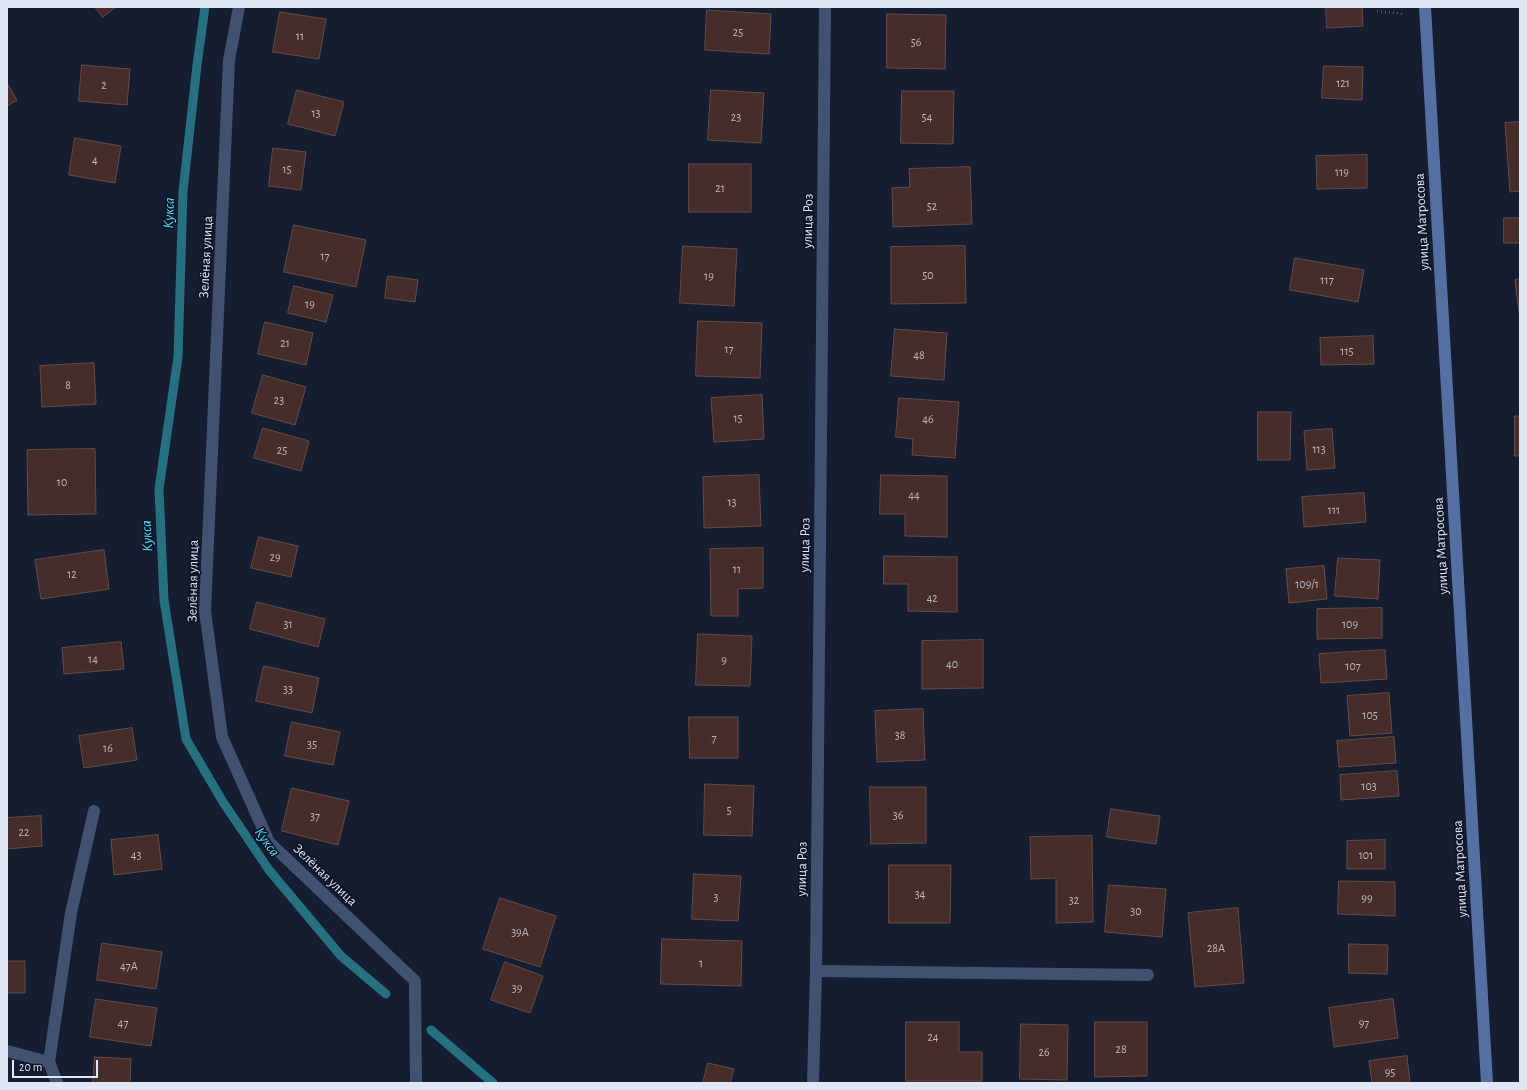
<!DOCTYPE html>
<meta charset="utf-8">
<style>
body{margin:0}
#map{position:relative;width:1527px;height:1090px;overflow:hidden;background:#151d30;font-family:"Alegreya Sans",sans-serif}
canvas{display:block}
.frame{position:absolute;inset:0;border:8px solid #e1e7f4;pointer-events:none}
.scale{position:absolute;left:12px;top:1060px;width:86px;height:18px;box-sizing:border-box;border:2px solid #e1e7f4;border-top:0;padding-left:5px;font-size:12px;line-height:14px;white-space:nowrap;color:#e1e7f4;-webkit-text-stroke:3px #0c1426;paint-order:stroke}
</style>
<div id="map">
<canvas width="1527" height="1090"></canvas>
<div class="frame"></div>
<div class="scale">20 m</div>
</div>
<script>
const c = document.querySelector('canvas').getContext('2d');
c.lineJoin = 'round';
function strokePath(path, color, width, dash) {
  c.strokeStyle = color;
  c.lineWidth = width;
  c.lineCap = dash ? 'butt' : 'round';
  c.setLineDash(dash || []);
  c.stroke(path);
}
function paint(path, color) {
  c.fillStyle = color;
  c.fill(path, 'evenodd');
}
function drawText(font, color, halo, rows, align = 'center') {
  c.font = font + ' "Alegreya Sans",sans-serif';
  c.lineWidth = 3.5;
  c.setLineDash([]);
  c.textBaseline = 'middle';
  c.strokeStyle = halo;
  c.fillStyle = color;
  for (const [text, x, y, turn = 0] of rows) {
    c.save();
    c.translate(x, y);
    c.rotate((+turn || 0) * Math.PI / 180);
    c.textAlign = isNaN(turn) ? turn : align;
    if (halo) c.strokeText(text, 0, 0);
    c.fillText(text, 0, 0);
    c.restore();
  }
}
strokePath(new Path2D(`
 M205 7 197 65 183 191 178 357 159 489 164 600 186 739 223 802 269 870 341 956 386 994
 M431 1030 493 1083`), '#267080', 9);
const building = new Path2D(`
 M95 7H116L103 17Z
 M1326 7H1362L1363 26 1327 28Z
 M707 10 771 14 769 54 705 50Z
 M280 12 326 19 319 59 273 52Z
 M887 14 946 15 945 69 887 68Z
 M82 65 130 69 127 105 79 101Z
 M1324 66 1363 67 1362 100 1322 98Z
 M7 83 17 100 7 106Z
 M297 90 344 102 335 136 288 124Z
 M711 90 764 93 761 143 708 140Z
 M902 91H954L953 144 901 143Z
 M1520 122V191L1510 192 1505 123Z
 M75 138 121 146 115 183 69 175Z
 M273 148 306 152 301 190 269 186Z
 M1367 155V188L1317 189 1316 156Z
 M689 164H751V212H689Z
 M970 167 972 224 893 227 892 188 910 187 909 169Z
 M1504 218H1520V243H1504Z
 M294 225 366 240 356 287 284 272Z
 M683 246 737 249 734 306 680 303Z
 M965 246 966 303 891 304V247Z
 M1295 258 1364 270 1358 302 1290 290Z
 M388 276 418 280 415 302 385 298Z
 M1520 279V312H1519L1515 280Z
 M294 286 333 295 326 322 288 313Z
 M698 321 762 323 760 378 696 376Z
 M265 322 313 333 306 365 258 354Z
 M895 329 947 333 944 380 891 376Z
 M1373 336 1374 364 1321 365 1320 338Z
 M94 363 96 404 42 407 40 366Z
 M263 375 306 387 295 425 252 413Z
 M762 395 764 439 714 442 711 398Z
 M899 398 959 402 955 458 912 455 913 439 896 437Z
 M1258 412H1291L1290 460H1258Z
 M1515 416H1520V456H1515Z
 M263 428 309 441 301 471 254 458Z
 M1332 429 1335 468 1307 470 1304 431Z
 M95 449 96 514 28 515 27 450Z
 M759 475 761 526 704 528 703 477Z
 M881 475 947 476V537L905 536V514H880Z
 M1364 493 1366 522 1304 527 1302 497Z
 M259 537 298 546 291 577 251 568Z
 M763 548V588L738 589V616H711L710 549Z
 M104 550 109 589 41 599 35 560Z
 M884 556 957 557V612L908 611V584H884Z
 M1338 558 1380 560 1378 599 1335 596Z
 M1324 566 1327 599 1289 603 1286 569Z
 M257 602 325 619 318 647 250 629Z
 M1382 608V638L1317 639V609Z
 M698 634 752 636 750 686 696 685Z
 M983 640V688L922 689V641Z
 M121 642 124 669 64 674 62 648Z
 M1385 650 1387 679 1321 683 1319 654Z
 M264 666 319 678 312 713 256 701Z
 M1389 693 1392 733 1350 736 1347 696Z
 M923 709 925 760 877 762 875 711Z
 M689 717H738V758H690Z
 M292 722 340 732 333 765 285 756Z
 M132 728 137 760 84 768 79 736Z
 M1394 737 1396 763 1339 767 1337 741Z
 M1397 771 1399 796 1341 800 1340 775Z
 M705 784 754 786 752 836 704 835Z
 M870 787H926V843L871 844Z
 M292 788 349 801 338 845 282 831Z
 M1111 809 1160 816 1156 844 1107 837Z
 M41 816 42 846 7 849V818Z
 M158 835 162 869 114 875 111 840Z
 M1092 836 1093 922 1056 923V878L1031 879 1030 837Z
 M1385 840V869H1347V841Z
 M889 865H951L950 923H889Z
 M694 874 741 876 738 921 692 919Z
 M1339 881 1395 882V916L1338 914Z
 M1109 885 1166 889 1162 937 1105 932Z
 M500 898 556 916 540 967 483 949Z
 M1238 908 1244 983 1195 987 1188 913Z
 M662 939 742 941 741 986 661 984Z
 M102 943 162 952 156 989 97 980Z
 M1349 944 1388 945 1387 974 1349 973Z
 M7 961H25V993H7Z
 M505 962 543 976 530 1013 491 1000Z
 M96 999 157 1008 151 1046 90 1037Z
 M1393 999 1398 1038 1334 1047 1329 1008Z
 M906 1022H959V1052H982V1081H906Z
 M1095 1022H1147V1076L1095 1077Z
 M1021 1024 1068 1025 1067 1080 1020 1079Z
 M1407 1056 1410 1083H1372L1369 1061Z
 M95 1057 131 1059 130 1083H93Z
 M708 1063 734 1069 730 1083H703Z`);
paint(building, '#472d2a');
strokePath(building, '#674b48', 1);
strokePath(new Path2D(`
 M1377 7V11L1404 14`), '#545b6c', 2.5, [1, 3]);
strokePath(new Path2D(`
 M816 971 1148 975`), '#415271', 12);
strokePath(new Path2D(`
 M239 7 229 60 205 611 222 737 269 842 415 981 416 1083
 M7 1051 49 1062
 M57 1083 49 1062 71 913 94 811
 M813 1083 816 971 825 7`), '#415271', 12);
strokePath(new Path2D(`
 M1425 7 1487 1083`), '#546fa1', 12);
drawText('12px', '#bab8c2', null, [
 ["25",738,32],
 ["11",300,36],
 ["56",916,42],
 ["121",1343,83],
 ["2",104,85],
 ["13",316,113],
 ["23",736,117],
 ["54",927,117],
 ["4",95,160],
 ["15",287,169],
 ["119",1342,172],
 ["21",720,188],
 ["52",932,206],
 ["17",325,256],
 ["50",928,275],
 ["19",709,276],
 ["117",1327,280],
 ["19",310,304],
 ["21",285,343],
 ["17",729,349],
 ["115",1347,351],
 ["48",919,355],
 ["8",68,385],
 ["23",279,400],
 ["15",738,418],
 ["46",928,419],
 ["113",1319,449],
 ["25",282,450],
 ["10",62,482],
 ["44",914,495],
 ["13",732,502],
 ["111",1334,510],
 ["29",275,557],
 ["11",737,569],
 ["12",72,574],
 ["109/1",1307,584],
 ["42",932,598],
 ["31",288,624],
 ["109",1350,624],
 ["14",93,659],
 ["9",724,660],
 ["40",952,664],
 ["107",1353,666],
 ["33",288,689],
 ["105",1370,715],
 ["38",900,735],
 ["7",714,738],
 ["35",312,744],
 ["16",108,748],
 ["103",1369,786],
 ["5",729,810],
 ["36",898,815],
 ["37",315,816],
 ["22",24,832],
 ["43",136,855],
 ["101",1366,855],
 ["34",920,894],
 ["3",716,897],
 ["99",1367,898],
 ["32",1074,900],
 ["30",1136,911],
 ["39А",520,932],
 ["28А",1216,948],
 ["1",701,963],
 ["47А",129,966],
 ["39",517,988],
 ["47",123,1023],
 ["97",1364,1023],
 ["24",933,1037],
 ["28",1121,1049],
 ["26",1044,1052],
 ["95",1390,1072]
]);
drawText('14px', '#e1e7f4', '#0c1426', [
 ["улица Роз",808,221,-89],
 ["улица Матросова",1422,222,-93],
 ["Зелёная улица",206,257,-87],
 ["улица Роз",805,545,-89],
 ["улица Матросова",1441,546,-93],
 ["Зелёная улица",193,581,-89],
 ["улица Роз",802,869,-89],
 ["улица Матросова",1460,869,-93],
 ["Зелёная улица",325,875,44]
]);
drawText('italic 15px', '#53defc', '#0c1426', [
 ["Кукса",169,213,-88],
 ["Кукса",147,536,-93],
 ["Кукса",267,842,55]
]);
</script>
